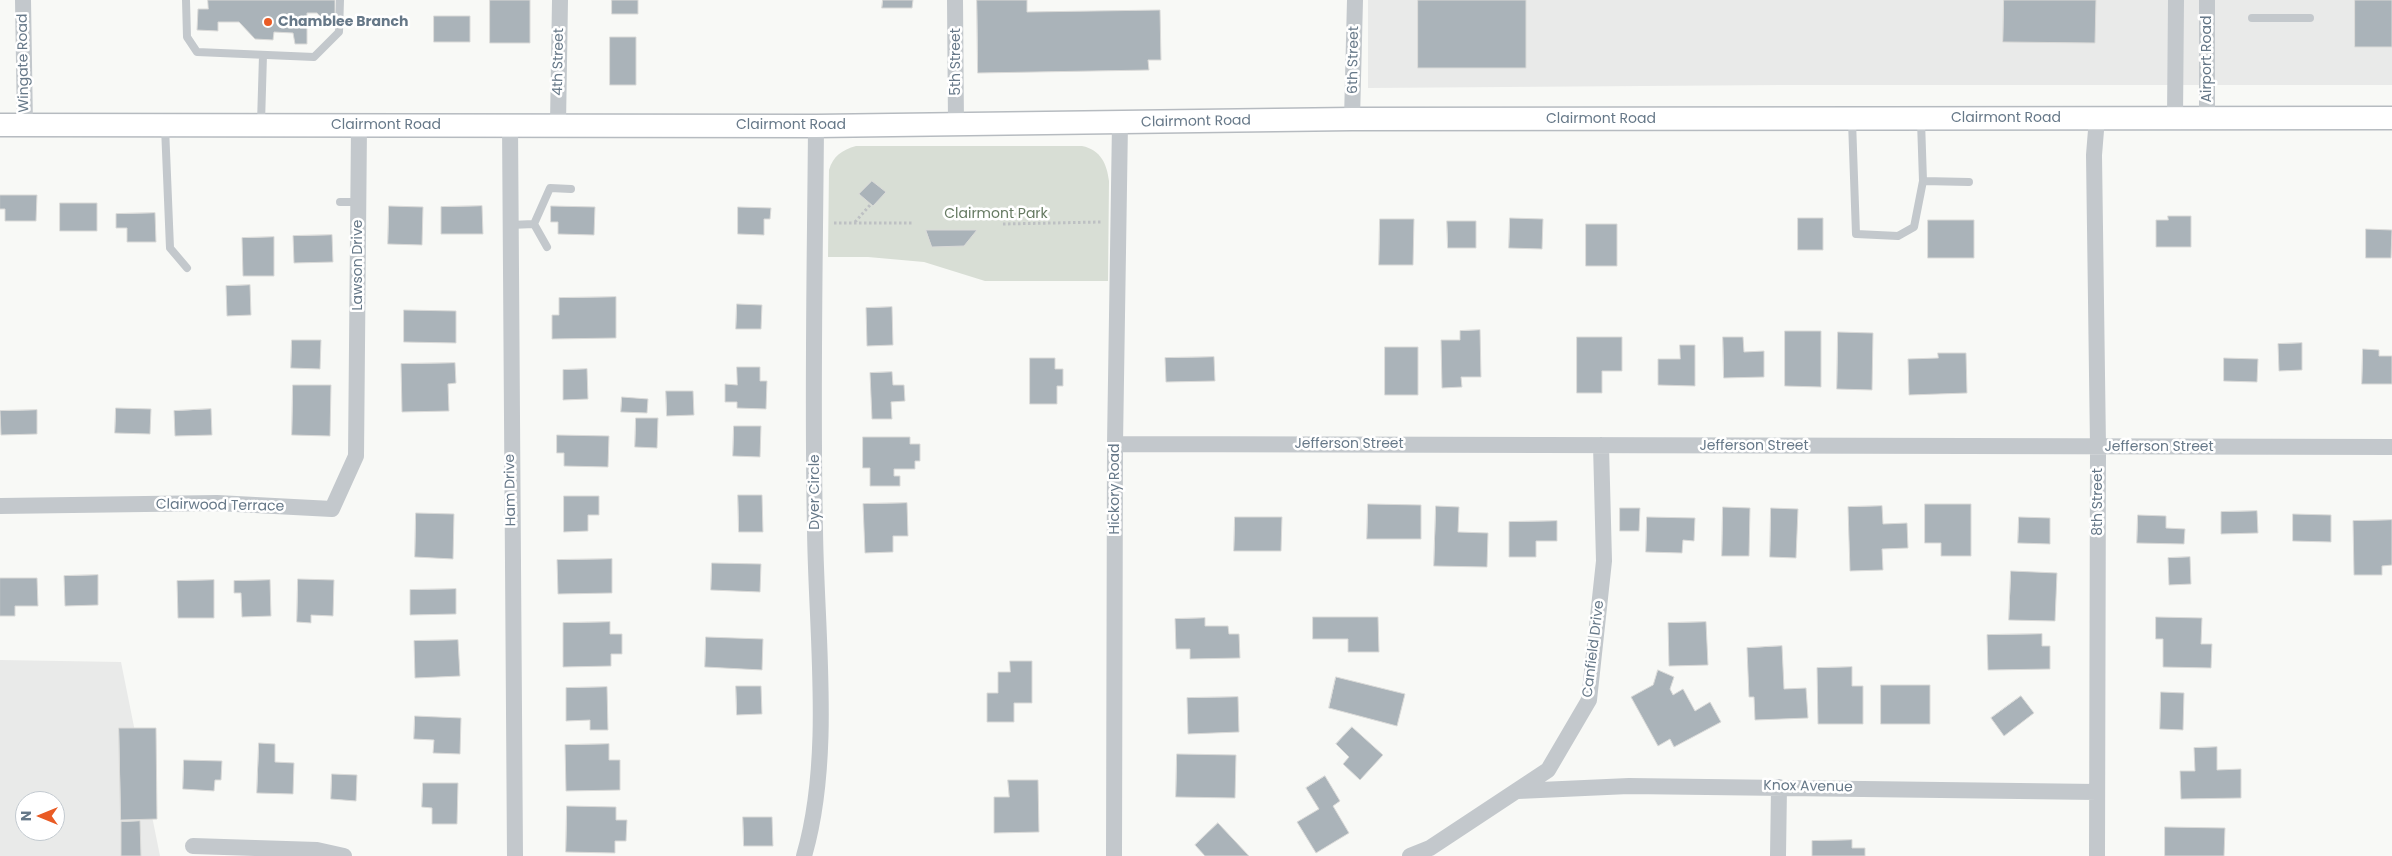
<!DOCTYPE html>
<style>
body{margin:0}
#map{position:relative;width:2392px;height:856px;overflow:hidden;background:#f8f9f6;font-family:Poppins,sans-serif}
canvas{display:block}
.north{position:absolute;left:15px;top:791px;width:50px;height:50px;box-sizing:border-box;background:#fff;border:1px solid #c2c9cf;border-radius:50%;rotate:270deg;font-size:14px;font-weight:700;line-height:20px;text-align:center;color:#667888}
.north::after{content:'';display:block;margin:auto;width:18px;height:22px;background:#e95b25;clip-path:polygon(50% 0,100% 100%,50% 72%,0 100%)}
</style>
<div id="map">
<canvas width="2392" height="856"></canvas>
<div class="north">N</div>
</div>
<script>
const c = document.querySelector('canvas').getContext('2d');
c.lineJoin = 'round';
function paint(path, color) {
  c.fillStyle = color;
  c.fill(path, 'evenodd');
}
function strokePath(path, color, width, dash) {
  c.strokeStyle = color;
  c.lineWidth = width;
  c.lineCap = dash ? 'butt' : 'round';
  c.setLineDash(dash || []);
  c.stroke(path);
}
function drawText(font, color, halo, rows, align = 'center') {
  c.font = font + ' Poppins,sans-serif';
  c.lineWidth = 5;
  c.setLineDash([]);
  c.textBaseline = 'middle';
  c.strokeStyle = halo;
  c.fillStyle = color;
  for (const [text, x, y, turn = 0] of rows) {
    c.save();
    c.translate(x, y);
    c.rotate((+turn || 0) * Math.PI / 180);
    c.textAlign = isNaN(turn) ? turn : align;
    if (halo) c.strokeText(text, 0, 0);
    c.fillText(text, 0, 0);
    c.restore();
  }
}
paint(new Path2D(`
 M1368 0H2392V85H1782L1368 88Z
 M0 660 121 662 160 856H0ZM25 801H55V831H25Z`), '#e9eae9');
paint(new Path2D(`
 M856 146H1082C1101 150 1107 164 1109 181L1108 281H985L924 262 868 257H828L829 170C833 156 842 150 856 146Z`), '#d8ded5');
const building = new Path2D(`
 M208 0H335V14L326 23 317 13H307V44H295L293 33 274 32 273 40 255 39 239 22H218V31L197 30 198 9H208Z
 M490 0H530V43H490Z
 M612 0H638V14H612Z
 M883 0H913L912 8H882Z
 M977 0H1027V12L1160 10 1161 60H1148L1149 70 978 73Z
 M1418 0H1526V68H1418Z
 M2004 0H2096L2095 43 2003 42Z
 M2355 0H2392V47H2355Z
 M434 16H470V42H434Z
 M610 37H636V85H610Z
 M872 181 886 192 873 206 859 194Z
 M0 195H37L36 221H5V209H0Z
 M60 203H97V231H60Z
 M389 206 423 207 422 245 388 244Z
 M482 206 483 234H441V207Z
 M551 206 595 207 594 235 558 234V222H551Z
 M738 207 771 208 770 219H764V235L738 234Z
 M155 213 156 242H127V228H116V214Z
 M2168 216H2191V247H2156V220H2168Z
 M1510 218 1543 219 1542 249 1509 248Z
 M1798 218H1823V250H1798Z
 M1380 219H1414L1413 265H1379Z
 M1928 220H1974V258H1928Z
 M1447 221H1476V248H1448Z
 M1586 224H1617V266H1586Z
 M2366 229 2392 230 2391 258H2366Z
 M926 230H977L964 246 932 247Z
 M332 235 333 262 294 263 293 236Z
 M274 237V276H243L242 238Z
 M250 285 251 315 227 316 226 286Z
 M616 297V338L552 339V315H559V298Z
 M737 304 762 305 761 329H736Z
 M892 307 893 345 867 346 866 308Z
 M404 310 456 311V343L404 342Z
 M1480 330 1481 377H1461L1462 387 1442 388 1441 340H1460V331Z
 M1785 331H1821V387L1785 386Z
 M1838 332 1873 333 1872 390 1837 389Z
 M1577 337H1622V371H1602V393H1577Z
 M1723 337H1743L1744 352 1764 351V377L1724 378Z
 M292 340H321L320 369 291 368Z
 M2302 343V370L2279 371 2278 344Z
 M1680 345H1695V386L1658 385V359H1680Z
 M1385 347H1418V395H1385Z
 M2363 349 2379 350V356H2392V384H2362Z
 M1938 353H1966L1967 393 1909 395 1908 359 1938 358Z
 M1214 357 1215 381 1166 382 1165 358Z
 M1030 358H1055V369H1063V386H1057V404H1030Z
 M2224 358 2258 359 2257 382 2224 381Z
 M455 363 456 383 448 384 449 411 402 412 401 364Z
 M737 367H760V381H767L766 409 737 408V402H725V384L737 385Z
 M587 369 588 399 563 400V370Z
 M892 372 893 385H904L905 401 891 402 892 419H872L870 373Z
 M293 385H331L330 436 292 435Z
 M666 391H693L694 415 667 416Z
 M622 397 648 399 647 413 621 412Z
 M116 408 151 409 150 434 115 433Z
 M211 409 212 435 175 436 174 411Z
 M37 410V434L1 435 0 411Z
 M636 418H658L657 448 635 447Z
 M734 426H761L760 457 733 456Z
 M557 435 609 436 608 467 564 466V453H557Z
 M863 437H910V444H920V461H915V469H894V476H900V486H870V468H863Z
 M738 495H762L763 532H739Z
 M564 496H599V515H588V531L564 532Z
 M907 503 908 536H893V552L865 553 863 504Z
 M1368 504 1421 505V539H1367Z
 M1925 504H1971V556H1941V543H1925Z
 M1436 506 1459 507 1458 532 1488 533 1487 567 1434 566Z
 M1882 506 1883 524 1907 523 1908 548 1882 549 1883 570 1850 571 1848 507Z
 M1723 507 1750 508 1749 556H1722Z
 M1620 508H1640L1639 531H1620Z
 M1771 508 1798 509 1796 558 1770 557Z
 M2257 511 2258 533 2221 534V512Z
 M416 513 454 514 453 559 415 557Z
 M2293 514 2331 515V542L2293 541Z
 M2138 515 2166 516V528L2185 529 2184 544 2137 543Z
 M1235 517H1282L1281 551H1234Z
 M1647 517 1695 518 1694 541 1683 540 1682 553 1646 552Z
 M2019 517 2050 518V544L2018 543Z
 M2392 520V565L2382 566V575H2354L2353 521Z
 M1557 521V541H1536V557H1509V522Z
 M2190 557 2191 584 2169 585 2168 558Z
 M612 559V593L558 594 557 560Z
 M712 563 761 564 760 592 711 590Z
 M2011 571 2057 573 2055 621 2009 620Z
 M98 575V605L65 606 64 576Z
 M0 578H37L38 606H15V616H0Z
 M298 579 334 580 333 616 311 615V623L297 622Z
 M214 580V618H178L177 581Z
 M270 580 271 616 242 617 241 593H234V581Z
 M456 589V614L410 615V590Z
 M1313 617H1378L1379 652H1348V639H1313Z
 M2156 617 2202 618 2201 644H2212L2211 668 2163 667V639H2156Z
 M1205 618V626H1228L1229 634H1239L1240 658 1190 659V649H1176L1175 619Z
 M610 622V634H622V654H611V666L563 667V623Z
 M1706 622 1708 665 1669 666 1668 623Z
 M2042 634V646H2050V669L1988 670 1987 635Z
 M706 637 763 639 762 670 705 667Z
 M458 640 460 676 415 678 414 641Z
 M1782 646 1784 689 1806 688 1808 718 1755 720 1754 697H1749L1747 648Z
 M1010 661H1032V703H1014V722H987V693H998V672H1010Z
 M1852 667V686H1863V724H1818L1817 668Z
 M1658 670 1674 677 1670 689 1673 695 1683 689 1695 711 1710 702 1721 722 1674 747 1670 739 1658 746 1631 697 1653 685Z
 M1336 677 1405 694 1397 726 1329 708Z
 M1881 685H1930V724H1881Z
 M736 686H761L762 714 737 715Z
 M607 687 608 730H590V720L566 721V688Z
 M2161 692 2184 693 2183 730 2160 729Z
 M2021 696 2034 713 2004 736 1991 718Z
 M1238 697 1239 732 1188 734 1187 698Z
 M415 716 461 718 460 754 433 753 434 740 414 739Z
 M1352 727 1383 755 1360 780 1343 764 1349 757 1336 744Z
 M119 728H156L157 819 121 820Z
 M259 743 275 744V762L294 763 293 794 257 793Z
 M609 744V760H620V790L566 791 565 745Z
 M2217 747V770L2241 769V798L2181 799 2180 771H2195L2194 748Z
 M1177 754 1236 755 1235 798 1176 797Z
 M184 760 222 761 221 780H215L214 791 183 789Z
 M332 774 357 775 356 801 331 799Z
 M1325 776 1340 801 1333 806 1349 833 1316 853 1297 822 1319 809 1306 788Z
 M1008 780H1038L1039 832 994 833V797H1009Z
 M423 783H458L457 824H432V808L422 807Z
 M567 806 616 807V820H627L626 841H615V853L566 852Z
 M743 817H772L773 846H744Z
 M140 821 141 856H121V822Z
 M1218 823 1249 856H1205L1195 845Z
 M2165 827 2225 828 2224 856H2165Z
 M1852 840V848H1865V856H1812V841Z`);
paint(building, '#aab3b9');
strokePath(building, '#dadad8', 1);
const secondary = new Path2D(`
 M0 125 816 126 1352 119 2392 118`);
strokePath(secondary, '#b6bbc0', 25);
strokePath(new Path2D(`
 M855 222 871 204
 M834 223H914
 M1003 224 1101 222`), '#bdc0c3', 3, [2.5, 2.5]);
strokePath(new Path2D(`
 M186 0 187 37 197 52 314 57 339 32 340 0
 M2252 18H2310
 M1852 121 1856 234 1898 236 1914 227 1923 181
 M1921 121 1923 181 1969 182
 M261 123 263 55
 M165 127 170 248 187 268
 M340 202H358
 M534 224 550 188 571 189
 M510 225 534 224 547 247`), '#c3c8cc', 8);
strokePath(new Path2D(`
 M23 0 25 125
 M955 0 956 124
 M2207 0V118
 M2097 118 2094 155 2098 447 2097 856
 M2175 118 2176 0
 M1352 119 1355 0
 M510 124 515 856
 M558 124 560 0
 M1115 444 2392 447
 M0 506 217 503 332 509 356 456 359 126
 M1518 791 1629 786 2097 792
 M193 846 317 850 344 856
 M804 856C833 757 816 632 815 529 812 395 815 260 816 126
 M1114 856 1115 444 1120 123
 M1410 856 1430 848 1548 770 1589 700 1604 561 1601 445
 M1778 856 1779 787`), '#c3c8cc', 16);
strokePath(secondary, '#fff', 22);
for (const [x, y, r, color] of [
 [268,22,5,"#e95b25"]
]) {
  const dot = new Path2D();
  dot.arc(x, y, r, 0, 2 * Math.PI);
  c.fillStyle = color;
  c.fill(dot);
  strokePath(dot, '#fff', 2);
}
drawText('bold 14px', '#667888', '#fff', [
 ["Chamblee Branch",278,22]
], 'left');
drawText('14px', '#667888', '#fff', [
 ["Airport Road",2207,59,-90],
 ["6th Street",1354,60,-89],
 ["4th Street",559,62,-89],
 ["5th Street",956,62,-90],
 ["Wingate Road",24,63,-91],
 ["Clairmont Road",2006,118],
 ["Clairmont Road",1601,119],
 ["Clairmont Road",1196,122,-1],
 ["Clairmont Road",386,125],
 ["Clairmont Road",791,125],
 ["Lawson Drive",358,265,-90],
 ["Jefferson Street",1349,444],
 ["Jefferson Street",1754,446],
 ["Jefferson Street",2159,447],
 ["Hickory Road",1115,489,-90],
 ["Ham Drive",511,490,-91],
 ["Dyer Circle",815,492,-90],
 ["8th Street",2098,502,-90],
 ["Clairwood Terrace",220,506,1],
 ["Canfield Drive",1594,649,-83],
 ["Knox Avenue",1808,787,1]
]);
drawText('14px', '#667a62', '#fff', [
 ["Clairmont Park",996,214]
]);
</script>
